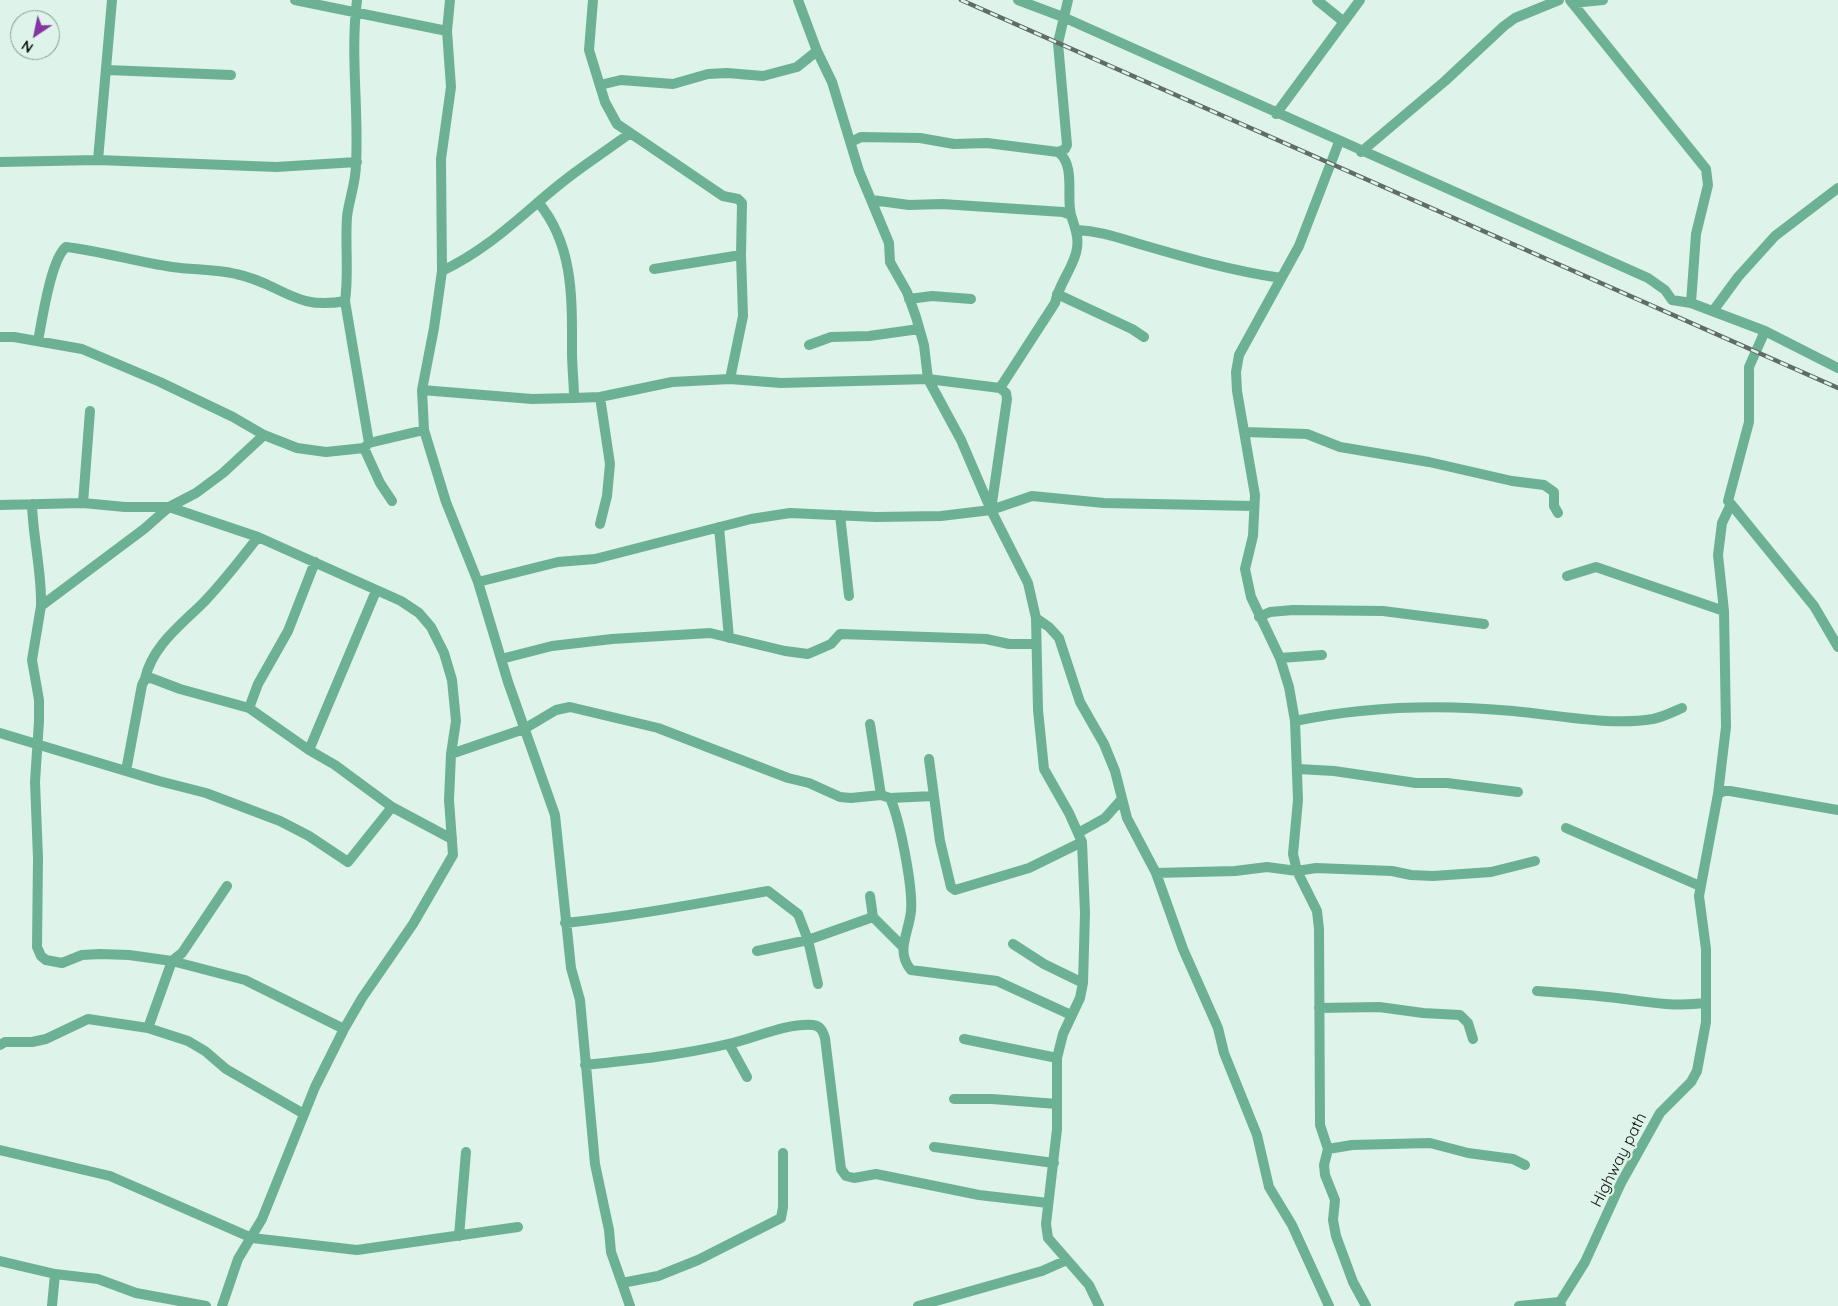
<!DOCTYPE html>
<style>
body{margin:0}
#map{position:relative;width:1838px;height:1306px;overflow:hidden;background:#def3e9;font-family:Quicksand,sans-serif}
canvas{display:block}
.north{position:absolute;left:10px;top:10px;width:50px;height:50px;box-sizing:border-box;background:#def3e9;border:1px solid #8b9b93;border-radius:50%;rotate:214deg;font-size:14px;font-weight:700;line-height:20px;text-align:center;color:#0f1613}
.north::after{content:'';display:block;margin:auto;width:18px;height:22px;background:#8634a3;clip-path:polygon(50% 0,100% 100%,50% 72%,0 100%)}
</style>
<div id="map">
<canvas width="1838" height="1306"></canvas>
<div class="north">N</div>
</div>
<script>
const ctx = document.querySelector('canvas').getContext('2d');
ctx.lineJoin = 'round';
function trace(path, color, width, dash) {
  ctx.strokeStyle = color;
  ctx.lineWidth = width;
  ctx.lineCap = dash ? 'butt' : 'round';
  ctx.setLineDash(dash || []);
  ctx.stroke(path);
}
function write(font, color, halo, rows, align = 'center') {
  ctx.font = font + ' Quicksand,sans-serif';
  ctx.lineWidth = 4.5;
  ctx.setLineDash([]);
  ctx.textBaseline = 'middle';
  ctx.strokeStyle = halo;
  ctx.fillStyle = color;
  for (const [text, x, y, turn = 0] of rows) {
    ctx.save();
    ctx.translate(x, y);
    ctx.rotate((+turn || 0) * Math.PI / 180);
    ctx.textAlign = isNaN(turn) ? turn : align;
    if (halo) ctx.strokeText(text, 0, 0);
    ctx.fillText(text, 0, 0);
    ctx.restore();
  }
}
const street = new Path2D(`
 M295 0 447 31
 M357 0C350 55 359 109 356 164 356 183 349 199 347 217 345 245 349 273 345 301L369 443
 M450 0 447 31 451 87 441 159 442 271 434 328 422 390 424 430 446 502 478 582 508 682 555 815 571 968 580 1000 595 1164 609 1230 611 1252 630 1306
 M593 0 589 50 605 102 617 124 723 196 738 199 742 203 741 255 743 316 730 379
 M798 0 817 51 832 82 859 171 889 243 890 262 907 292 916 317 924 345 928 379 961 440 991 510 1028 583 1036 618 1038 710 1044 769 1069 813 1082 842 1085 913 1083 983 1080 998 1063 1034 1057 1058V1129L1046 1224 1048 1238 1089 1285 1099 1306
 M1018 0 1063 17 1648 278 1665 290 1672 300 1691 303 1765 331 1838 368
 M1317 0 1344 22
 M1570 0 1706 169 1708 185 1696 234 1691 303
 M1572 3 1603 0
 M107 70 231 75
 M600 85 621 80 673 84 708 74 727 73 763 76 797 67 817 51
 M1276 114 1360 0
 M851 142 861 137 920 138 954 144 987 143 1058 152C1076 165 1066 196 1071 215 1075 228 1080 239 1076 253 1071 271 1059 284 1055 303L1000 388
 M1339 142 1299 246 1239 355 1236 372 1237 391 1255 495 1253 536 1245 569 1251 597 1280 658 1289 687 1295 721 1298 800 1293 854 1297 871 1317 911 1319 929 1320 1125 1328 1149 1324 1165 1325 1175 1335 1200 1333 1220 1336 1236 1353 1282 1366 1306
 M1058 152 1065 149 1067 145 1058 43 1068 0
 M1361 152 1445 81 1504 26 1515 18 1559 0
 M98 160 112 0
 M0 162 98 160 276 167 357 162
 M872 200 909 205 942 204 1063 212 1071 215
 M538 202C574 245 572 299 572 352 572 368 574 383 574 398
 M1077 230C1098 231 1116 237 1136 243 1184 257 1232 271 1281 278
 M654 269 741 255
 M442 271C490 248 519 217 560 184 582 166 606 151 629 134
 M1057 294 1132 329 1144 337
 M909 299 932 296 971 299
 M1713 311 1738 277 1775 236 1838 188
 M0 337H14L82 349 160 382 233 417 264 435 297 448 326 452 364 448 369 443 424 430
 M38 341C42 320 51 259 66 247 102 251 136 262 172 267 193 270 215 269 236 274 281 283 294 311 345 301
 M809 345 831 337 869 336 919 329
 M422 390 532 399 574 398 600 397 672 382 730 379 781 383 928 379 1000 388 1006 393 1007 399 991 510
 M600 397 610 464 607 496 600 524
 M1244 432 1307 434 1340 447 1429 462 1512 481 1544 485 1554 492V506L1558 513
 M264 435 223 473 196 493 169 507 144 529 41 606 32 660 39 700V721L35 782 38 858 37 947 41 956 46 960 62 963 82 955 100 954 129 955 172 961 245 980 344 1029
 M364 448 380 483 392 501
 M83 503 90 411
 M32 504C33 539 42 572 41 606
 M1731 504 1814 606 1838 647
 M0 505 83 503 125 507H169L258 537 401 601 419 613 431 627 444 653 452 680 456 721 451 754 449 800 453 855 413 924 362 998 344 1029 315 1087 262 1219 238 1259 222 1306
 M840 515 849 596
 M719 527 729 638
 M1567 576 1596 567 1724 611
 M478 582 558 562 595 559 751 519 790 513 876 517 941 516 991 510 1032 496 1104 503 1254 506
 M1259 617 1270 612 1293 610 1383 611 1484 624
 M1036 618 1049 627 1059 638 1080 702 1104 744 1115 771 1127 818 1156 873 1183 949 1218 1028 1224 1053 1257 1135 1269 1187 1292 1225 1329 1306
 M1280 658 1322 655
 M501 659 552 646 612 639 710 633 785 651 808 654 831 644 840 634 986 639 1009 644H1036
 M145 679C152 646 181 625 204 602 224 581 241 559 258 537
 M249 708 258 684 288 631 315 562
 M1295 721C1367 706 1440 704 1513 711 1557 715 1610 726 1653 719 1663 717 1673 712 1682 708
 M870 724 881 795
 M0 733 159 781 206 793 280 821 309 836 348 862 392 807 452 839
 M309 750 376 591
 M451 754 524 729 556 710 570 707 658 728 788 778 809 783 840 797 851 798 881 795 890 798C900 820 913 887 911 911 909 933 895 951 911 970L997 981 1071 1015
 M929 759 940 841 951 887 955 890 1029 868 1082 842
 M1298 769 1334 771 1416 783H1447L1518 792
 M126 771 142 685 145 679 151 678 180 689 249 708 309 750 335 765 392 807
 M1718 794 1724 791H1730L1838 810
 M890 798 934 796
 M1566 828 1700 886
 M1078 833 1105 818 1121 800
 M1156 873 1235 871 1267 867 1297 871 1316 868 1392 871 1411 875 1433 876 1491 872 1535 861
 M870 896 873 917 903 947
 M565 923C633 916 701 903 768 891L798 914 808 940 757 951
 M1013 944 1044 964 1083 983
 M818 984 808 940 873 917
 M1537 991C1564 993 1591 995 1617 998 1647 1002 1674 1007 1705 1003
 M1319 1008 1379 1007 1423 1013 1460 1015 1468 1023 1473 1039
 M148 1028 172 961 182 953 227 886
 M964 1039 1057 1058
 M729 1044 747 1077
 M0 1045 5 1042H32L46 1039 88 1019 148 1028 188 1041 205 1051 226 1069 304 1114
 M585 1065C634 1060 681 1055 728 1044 756 1038 785 1023 813 1025 821 1026 823 1032 825 1038L841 1169 846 1176 854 1178 876 1174 979 1195 1048 1203
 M954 1099H992L1057 1104
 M934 1147 1054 1163
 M1328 1149 1352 1145 1430 1143 1468 1153 1513 1159 1525 1165
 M0 1150 110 1176 252 1238 357 1250 518 1227
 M459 1236 466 1152
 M0 1261 55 1274 52 1306
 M55 1274 98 1279 136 1293 206 1306
 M622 1283 658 1276 698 1260 781 1218 783 1207V1153
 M918 1306 1042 1271 1067 1260
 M1519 1306 1560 1302
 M1561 1306 1560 1302 1585 1262 1621 1183 1660 1113 1691 1082 1697 1071 1706 1022V949L1699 896 1718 794 1726 727 1724 611 1718 555 1722 523 1731 504 1728 501 1749 422V367L1765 331`);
const rail = new Path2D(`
 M961 0 1838 388`);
const streetNames = [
 ["Highway path",1619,1160,-63]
];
trace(street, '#6db195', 10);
trace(rail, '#606c67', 4.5);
trace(rail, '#def3e9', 2.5, [8]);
write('16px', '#0f1613', '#def3e9', streetNames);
</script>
